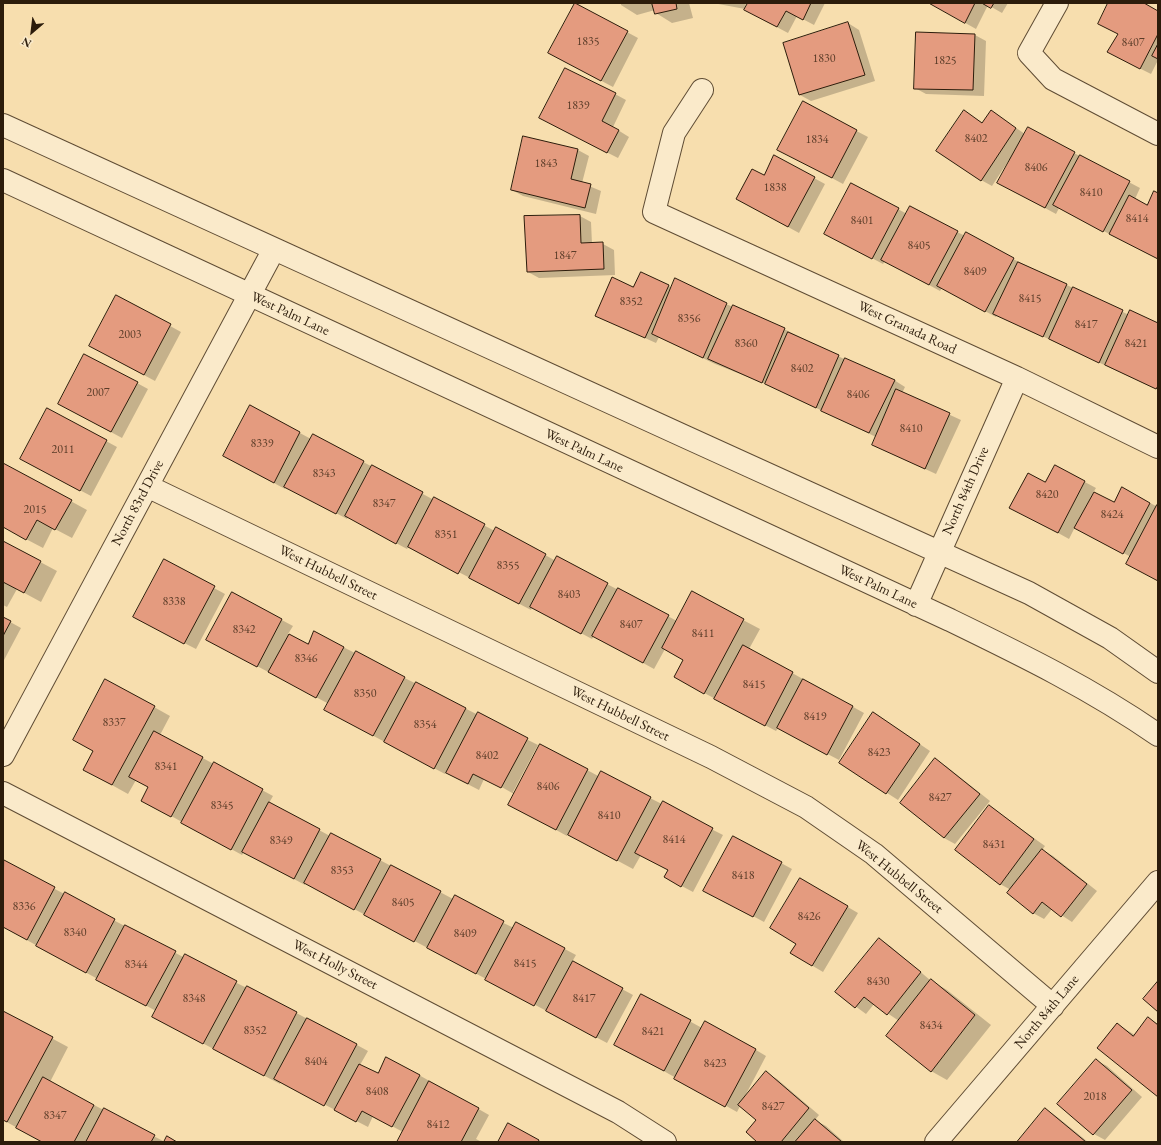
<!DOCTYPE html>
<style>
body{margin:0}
#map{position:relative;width:1161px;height:1145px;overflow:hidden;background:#f7deae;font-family:"EB Garamond",serif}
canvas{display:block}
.frame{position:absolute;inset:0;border:4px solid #2c1c0b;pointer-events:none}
.north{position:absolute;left:12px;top:12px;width:40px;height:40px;-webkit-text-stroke:3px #faeaca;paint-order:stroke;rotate:208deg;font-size:11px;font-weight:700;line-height:16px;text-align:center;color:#2c1c0b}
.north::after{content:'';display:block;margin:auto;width:14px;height:18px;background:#2c1c0b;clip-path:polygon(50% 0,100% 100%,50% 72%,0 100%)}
</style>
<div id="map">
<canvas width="1161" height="1145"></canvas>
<div class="frame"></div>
<div class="north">N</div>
</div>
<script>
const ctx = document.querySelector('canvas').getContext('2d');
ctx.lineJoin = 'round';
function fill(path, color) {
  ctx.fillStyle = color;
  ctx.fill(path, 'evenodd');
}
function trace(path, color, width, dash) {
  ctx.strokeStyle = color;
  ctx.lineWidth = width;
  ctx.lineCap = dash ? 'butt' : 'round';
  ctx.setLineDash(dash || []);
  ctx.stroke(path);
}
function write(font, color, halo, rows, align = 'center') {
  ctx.font = font + ' "EB Garamond",serif';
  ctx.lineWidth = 3;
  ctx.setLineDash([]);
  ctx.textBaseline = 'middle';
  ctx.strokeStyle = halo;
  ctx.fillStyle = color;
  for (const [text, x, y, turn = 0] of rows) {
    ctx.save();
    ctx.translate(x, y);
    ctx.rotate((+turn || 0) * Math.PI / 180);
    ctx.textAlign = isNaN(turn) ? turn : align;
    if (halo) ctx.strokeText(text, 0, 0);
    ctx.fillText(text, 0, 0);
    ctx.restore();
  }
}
const shadow = new Path2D(`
 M621 3H689L693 18 672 23 656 13 655 10 637 15 621 5Z
 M713 3H746L745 9Z
 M749 3H825L814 25 797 16 788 33 756 16Z
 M930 3H1008L1002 13 988 5 976 29Z
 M1109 3H1141L1158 12V60L1151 74 1119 58V34Z
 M575 4 638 38 613 87 560 59Z
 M848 23 859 30 875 81 811 101 800 95 784 43Z
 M975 35 986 41 984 96 926 94 915 88Z
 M615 94 626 100 613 127 629 137 618 158 551 124Z
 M803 103 868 137 843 184 789 155Z
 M991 111 1025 134 1074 153 1140 188 1135 199 1147 206 1158 194V259L1059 208 1056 214 1010 189 1009 160 992 186 981 180 975 118 983 123Z
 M524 137 578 150 589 156 582 183 601 191 596 214 523 196 512 190Z
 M814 178 825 184 799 233 748 205Z
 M852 184 907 214 957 232 1129 315 1158 324V390L997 315 996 317 942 288 940 291 885 261 883 264 836 239Z
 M580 216 591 222 592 244H603L614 250 615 275 539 278 528 272Z
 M668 286 726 304 784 329 846 360 894 380 905 387 902 393 961 420 936 474 884 450 876 437 773 387 715 364 659 337 656 343 596 316 634 289Z
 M116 296 181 332 155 381 101 352Z
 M137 383 148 389 122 438 70 410Z
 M250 406 311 439 313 435 434 500 495 531 496 528 556 561 607 584 677 621 692 593 760 629 749 649 864 713 839 760 778 728 776 731 691 686 684 660 665 649 654 669 594 636 592 639 532 607 531 610 409 546 407 549 348 517 347 519 286 486 285 489 235 462Z
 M106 441 117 447 91 496 32 465Z
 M3 464 87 510 72 538 53 528 43 548 3 527Z
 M1055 466 1096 488 1093 493 1114 504 1122 489 1158 507V580L1131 557 1075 527 1069 539 1022 513 1046 484Z
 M3 542 57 571 41 602 17 589 7 607 3 605Z
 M164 561 225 594 196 649 145 623Z
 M233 594 293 626 288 634 308 645 343 647 538 745 513 792 515 793 541 745 600 777 650 798 723 835 693 892 676 883 672 872 641 855 633 869 568 834 567 836 520 810 514 794 498 785 484 779 479 790 446 773 445 774 336 716 329 704 219 646Z
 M3 618 21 628 3 662Z
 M154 707 170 716 160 735 273 796 269 803 330 836 331 834 453 899 514 928 516 923 576 955 572 962 633 995 607 1043 305 883V885L244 852 242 855 153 806 149 787 136 780 128 794 101 779Z
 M884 720 930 751 898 800 840 763Z
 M935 760 946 766 990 801 955 844 944 838 901 802Z
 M989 806 1045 846 1042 850 1053 856 1097 891 1072 922 1052 909 1044 919 1033 913 1011 890 1000 884Z
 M4 862 185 958 247 988V987L357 1045 368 1051 360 1065 378 1075H419L489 1115 476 1139 482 1142H399L403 1132 373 1116 368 1127 281 1082 280 1084 170 1026 156 1011 3 927Z
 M781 863 792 869 764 922 716 896Z
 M800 879 858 913 823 972 791 953 797 943Z
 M879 939 890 946 930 980 947 990 991 1025 947 1080 931 1071 899 1021 874 1004 866 1014 836 992Z
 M642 995 702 1028 756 1050 766 1056 744 1098 766 1073 777 1079 819 1115 815 1120 826 1126 844 1142H759L757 1120 740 1106 737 1112 626 1050Z
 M3 1012 68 1047 50 1082 165 1142H43L3 1120Z
 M1148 1018 1158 1024V1096L1117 1024 1135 1035Z
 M1096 1060 1107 1066 1142 1097 1105 1140 1094 1134Z
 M1045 1109 1056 1116 1088 1142H1018Z`);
const building = new Path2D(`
 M575 3 628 31 601 81 548 53Z
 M652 3H676L677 9 655 14Z
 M748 3H811L803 20 786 11 777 27 744 10Z
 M929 3H975L965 23Z
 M982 3H994L991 8Z
 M1108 3H1144L1158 11V34L1140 69 1107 52 1118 34 1098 24Z
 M848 22 865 75 799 95 783 43Z
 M916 32 975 34 973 90 914 89Z
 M1158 44V59L1152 56Z
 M565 68 616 93 602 121 619 130 607 153 539 118Z
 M803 101 857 130 832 178 777 150Z
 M964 110 982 123 991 110 1016 128 981 181 936 151Z
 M1028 127 1075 152 1045 208 997 183Z
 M523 136 578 149 571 179 591 184 585 208 511 190Z
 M774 155 815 177 788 227 736 199 752 169 764 175Z
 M1080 155 1130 181 1103 232 1053 205Z
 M851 183 899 208 872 259 824 234Z
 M1154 191 1158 193V259L1109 234 1129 195 1147 205Z
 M910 206 958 231 929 285 881 260Z
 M580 215 581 243 603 242 604 269 527 272 524 216Z
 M966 232 1014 258 985 312 937 286Z
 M1018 262 1067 284 1043 337 993 314Z
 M641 272 669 285 645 338 595 316 612 277 633 287Z
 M675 278 727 303 703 358 652 334Z
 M1073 287 1123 310 1099 363 1049 339Z
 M116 295 171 324 144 375 89 346Z
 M733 305 785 328 762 383 708 359Z
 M1130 310 1158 323V386L1156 389 1105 365Z
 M788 332 839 355 816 408 765 384Z
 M84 354 138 382 111 432 58 404Z
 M845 358 895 380 869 433 821 411Z
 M896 389 950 413 925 469 872 445Z
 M250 405 300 432 274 483 223 456Z
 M47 408 107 440 80 491 20 459Z
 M313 434 364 461 336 514 284 487Z
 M3 463 72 500 55 530 37 520 26 540 3 527Z
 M372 465 423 492 396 544 345 516Z
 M1055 465 1085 481 1058 533 1009 508 1028 473 1045 482Z
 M1122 487 1150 503 1123 554 1074 528 1094 492 1114 502Z
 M434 497 485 524 458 574 408 547Z
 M1157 505 1158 506V581L1126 564Z
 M496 527 546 554 519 604 469 578Z
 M3 541 41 561 24 593 3 582Z
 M557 556 608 583 581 634 530 607Z
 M164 559 215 586 184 644 133 617Z
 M618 588 669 615 643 663 592 636Z
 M692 591 744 619 704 694 674 677 683 660 662 648Z
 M232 592 282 619 257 667 206 640Z
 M3 617 11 621 3 636Z
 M314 631 344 647 316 698 268 672 289 634 308 644Z
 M743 645 793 672 765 726 714 699Z
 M356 651 405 677 373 736 324 710Z
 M105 679 155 706 112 785 83 770 93 751 73 740Z
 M803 679 853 706 827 755 777 728Z
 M416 682 466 708 434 769 384 742Z
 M478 712 528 738 501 788 473 774 468 784 446 773Z
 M873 712 920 744 886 794 839 763Z
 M154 731 203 757 171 817 141 801 148 787 129 777Z
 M540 744 588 769 556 830 508 805Z
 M935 758 980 794 944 838 900 803Z
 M214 762 263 789 231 850 181 823Z
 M601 771 651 797 617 861 568 835Z
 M663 801 713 828 681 887 664 877 668 870 635 853Z
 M269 802 320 829 294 879 242 852Z
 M989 805 1034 839 1000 885 955 850Z
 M331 833 381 859 354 910 304 883Z
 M733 836 782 862 753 917 703 891Z
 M1042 849 1087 884 1061 917 1042 902 1033 914 1007 893Z
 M4 860 55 887 27 940 3 927Z
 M391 865 441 891 414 942 364 915Z
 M800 878 848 906 812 966 790 953 796 944 770 928Z
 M65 892 115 919 86 973 36 946Z
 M455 895 504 921 476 974 427 948Z
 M516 922 565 948 534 1006 485 980Z
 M125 925 176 951 146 1006 96 980Z
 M879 938 921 972 887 1015 864 997 855 1008 835 992Z
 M185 954 237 981 203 1044 152 1017Z
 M573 961 623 988 596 1038 546 1011Z
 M931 979 975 1015 931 1072 886 1036Z
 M1158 981V1012L1143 999Z
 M247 986 297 1012 264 1076 213 1049Z
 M641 994 691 1020 664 1071 614 1045Z
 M3 1011 53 1037 7 1122 3 1120Z
 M1148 1017 1158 1025V1097L1097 1048 1117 1023 1133 1036Z
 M307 1018 357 1044 324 1106 274 1079Z
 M705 1021 756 1049 725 1107 674 1079Z
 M386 1057 420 1075 392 1127 362 1111 356 1122 334 1110 359 1064 378 1073Z
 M1096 1059 1132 1090 1093 1135 1057 1104Z
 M766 1071 809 1108 781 1142H757L746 1132 756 1120 738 1105Z
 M43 1077 94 1105 74 1142H42L16 1128Z
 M429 1081 479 1108 461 1142H397Z
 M104 1108 155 1135 151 1142H86Z
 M1045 1108 1086 1142H1017Z
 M815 1119 842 1142H795Z
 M508 1123 539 1140 538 1142H498Z
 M167 1136 177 1142H164Z`);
const minor = new Path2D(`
 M1057 3 1029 53 1053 79 1158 134
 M702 90 674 133 654 212 1017 378 1158 447
 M3 125C344 283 687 437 1029 593L1110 638 1158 672
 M3 180 950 620C1022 655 1092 689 1158 735
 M147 486 711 757 806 807 874 854 1053 1006
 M916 605 1017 378
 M3 755 273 251
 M3 793 618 1112 665 1142
 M936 1142 1158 882`);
const numberNames = [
 ["1835",588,42],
 ["8407",1133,43],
 ["1830",824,59],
 ["1825",945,61],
 ["1839",578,106],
 ["8402",976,139],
 ["1834",817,140],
 ["1843",546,164],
 ["8406",1036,168],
 ["1838",775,188],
 ["8410",1091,193],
 ["8414",1137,219],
 ["8401",862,221],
 ["8405",919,246],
 ["1847",565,256],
 ["8409",975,272],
 ["8415",1030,299],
 ["8352",631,302],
 ["8356",689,319],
 ["8417",1086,325],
 ["2003",130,335],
 ["8360",746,344],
 ["8421",1136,344],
 ["8402",802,369],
 ["2007",98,393],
 ["8406",858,395],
 ["8410",911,429],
 ["8339",262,444],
 ["2011",63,450],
 ["8343",324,474],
 ["8420",1047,495],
 ["8347",384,504],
 ["2015",35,510],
 ["8424",1112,515],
 ["8351",446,535],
 ["8355",508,566],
 ["8403",569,595],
 ["8338",174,602],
 ["8407",631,625],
 ["8342",244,630],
 ["8411",703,634],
 ["8346",306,659],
 ["8415",754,685],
 ["8350",365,694],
 ["8419",815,717],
 ["8337",114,723],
 ["8354",425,725],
 ["8423",879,753],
 ["8402",487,756],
 ["8341",166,767],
 ["8406",548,787],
 ["8427",940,798],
 ["8345",222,806],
 ["8410",609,816],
 ["8414",674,840],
 ["8349",281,841],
 ["8431",994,845],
 ["8353",342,871],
 ["8418",743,876],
 ["8405",403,903],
 ["8336",24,907],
 ["8426",809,917],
 ["8340",75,933],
 ["8409",465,934],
 ["8415",525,964],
 ["8344",136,965],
 ["8430",878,982],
 ["8348",194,999],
 ["8417",584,999],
 ["8434",931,1026],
 ["8352",255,1031],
 ["8421",653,1032],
 ["8404",316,1062],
 ["8423",715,1064],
 ["8408",377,1092],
 ["2018",1095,1097],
 ["8427",773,1107],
 ["8347",55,1116],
 ["8412",438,1125]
];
const streetNames = [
 ["West Palm Lane",290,314,25],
 ["West Granada Road",907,328,25],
 ["West Palm Lane",584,451,25],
 ["North 84th Drive",966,491,-66],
 ["North 83rd Drive",138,503,-62],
 ["West Hubbell Street",328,573,26],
 ["West Palm Lane",878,587,25],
 ["West Hubbell Street",620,714,26],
 ["West Hubbell Street",899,877,39],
 ["West Holly Street",335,965,27],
 ["North 84th Lane",1047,1012,-50]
];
fill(shadow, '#0003');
fill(building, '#e49b7f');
trace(building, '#2c1c0b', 1);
trace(minor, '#5f4c34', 24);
trace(minor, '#faeaca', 22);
write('12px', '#5a3c28', null, numberNames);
write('14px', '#2c1c0b', '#faeaca', streetNames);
</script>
